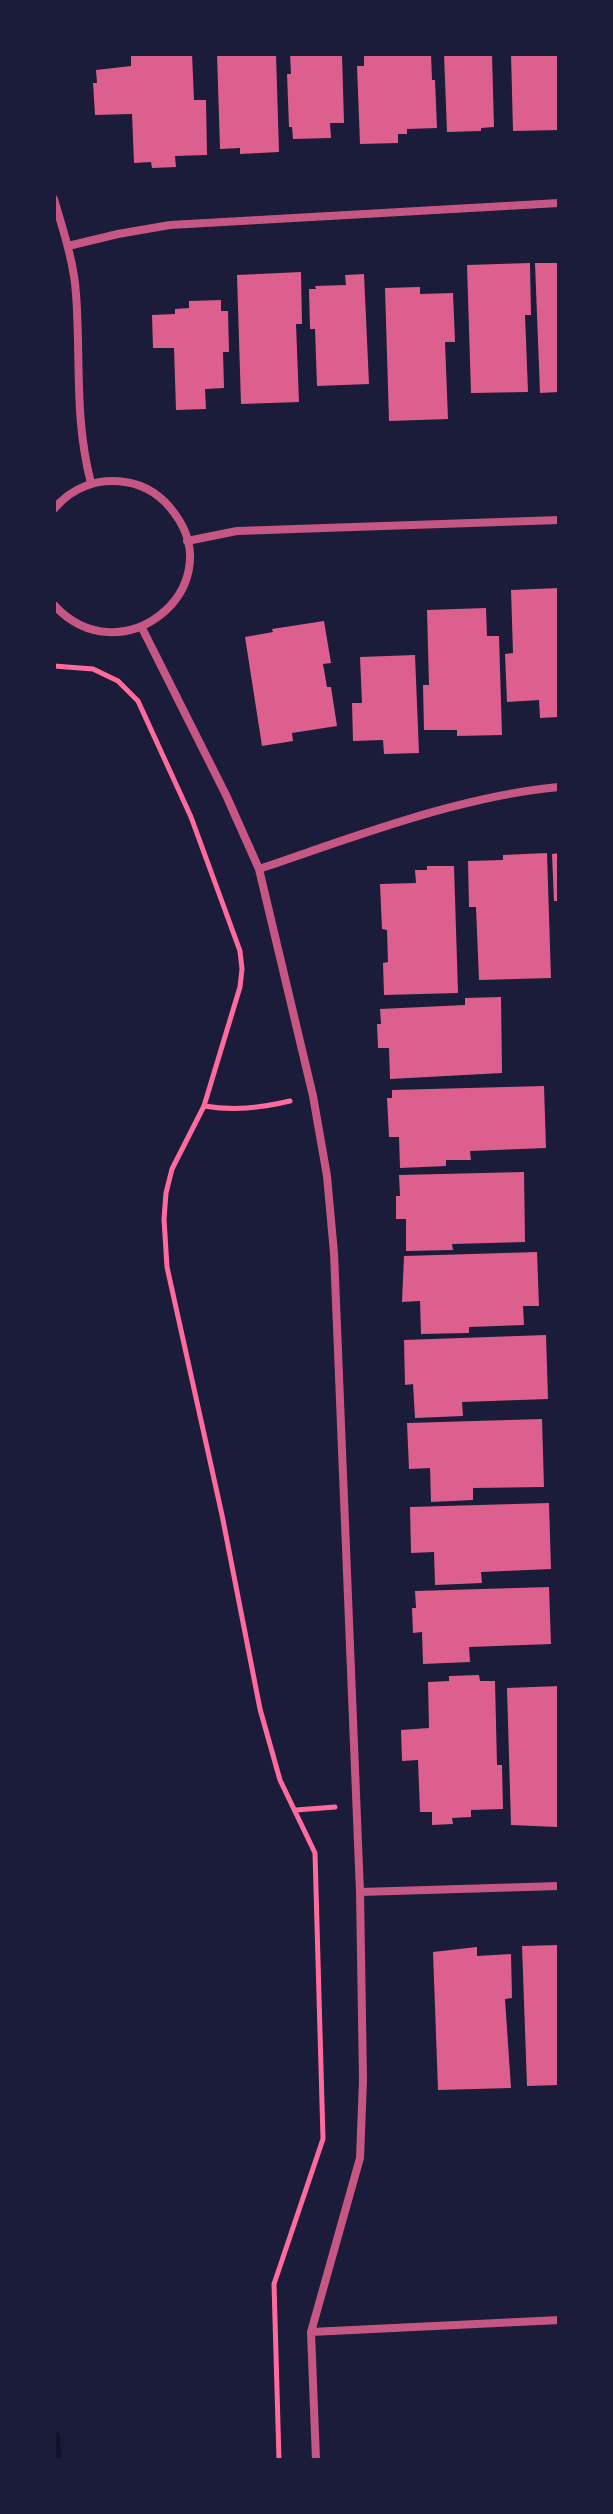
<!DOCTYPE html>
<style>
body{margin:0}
#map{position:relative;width:613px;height:2514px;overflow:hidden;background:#1b1b3a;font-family:"Fira Sans Condensed",sans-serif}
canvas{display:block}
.frame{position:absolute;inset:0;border:56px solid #1b1b3a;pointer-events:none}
</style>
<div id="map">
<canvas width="613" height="2514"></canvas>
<div class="frame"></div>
</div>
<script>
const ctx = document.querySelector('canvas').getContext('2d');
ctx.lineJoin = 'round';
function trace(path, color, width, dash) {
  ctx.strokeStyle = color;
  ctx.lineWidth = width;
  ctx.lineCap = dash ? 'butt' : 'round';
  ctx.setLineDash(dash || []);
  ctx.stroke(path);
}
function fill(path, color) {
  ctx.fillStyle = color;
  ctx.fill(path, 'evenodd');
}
const stream = new Path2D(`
 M54 2437 56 2460`);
const building = new Path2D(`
 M192 54 194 100H206L207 155 175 156 176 167 152 168 151 162 134 163 132 114 95 115 93 83H97L96 70 131 66V55Z
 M217 54H276L279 152 240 154V148L220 149Z
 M290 54H342L344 123H330L331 138 293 139 292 127H289L287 74H291Z
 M364 54H431L432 80H435L437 128 407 129V134H398V143L360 144 357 66H364Z
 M444 54H492L494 127 481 128V131L447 132Z
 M511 54H559V130L513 131Z
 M530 263 531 315H525L528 392 471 393 467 265Z
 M535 263H559V392L540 393Z
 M301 272 302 324H296L299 402 241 404 237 275Z
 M364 274 369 384 317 386 315 329H310L309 289H316L315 286 346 285 345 275Z
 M420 287V294L453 293 455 342H445L448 419 389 421 385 288Z
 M221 300V311H228L229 352H223L224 388 205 389 206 409 176 410 174 348H153L152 315 175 314V309L189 308V301Z
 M559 588V717L540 718 539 700 507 702 505 654 513 653 511 590Z
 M486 608 487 636H499L502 735 457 736V730H424L423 685H429L427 610Z
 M324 621 331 663 323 664 327 687H331L337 726 292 733 293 741 262 746 245 637 273 632 272 629Z
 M415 655 419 753 384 754 383 740 353 741 352 703H362L360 657Z
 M547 853 551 978 479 980 476 907H469L468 861 503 860V855Z
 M559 853V901H554L552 854Z
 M427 866H454L458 993 384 995 383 963 388 962 387 930 382 929 380 884 416 883 415 870H427Z
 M501 997 502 1073 390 1079 389 1048H378L377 1024H381L380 1009 465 1005V998Z
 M544 1086 546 1148 470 1151 471 1160H446V1166L400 1168 399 1137H389L387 1098H392V1090Z
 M524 1172 525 1242 452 1244 453 1250 406 1251V1219H396V1196H400L399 1175Z
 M537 1252 539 1306H523L524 1325 469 1327V1333L421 1334 420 1301 402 1302 404 1256Z
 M546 1335 548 1399 462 1402 463 1416 415 1418 413 1384 405 1385 404 1340Z
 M542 1419 544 1487 473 1488V1500L431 1502 430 1468 409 1469 407 1423Z
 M549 1503 551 1569 481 1572 482 1583 435 1585 434 1552 411 1553 410 1507Z
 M549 1587 551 1644 469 1647 470 1662 423 1664 422 1632 413 1633 412 1608H416L415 1591Z
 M479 1675 480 1681H495L497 1765H502L503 1809 471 1810V1817L452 1818 453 1824 432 1825V1812H420L418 1760 402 1761 401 1730 429 1728 428 1682 449 1681V1676Z
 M559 1686 557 1827 511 1825 507 1688Z
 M559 1945V2085L527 2086 522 1946Z
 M477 1947V1956L511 1954 512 1998 505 1999 511 2088 438 2090 433 1952Z`);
const path = new Path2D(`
 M54 666 93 669 118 681 138 701 191 817 240 951 242 969 240 987 204 1106 172 1169 166 1193 164 1219 167 1267 222 1515 260 1709 280 1780 315 1853 323 2139 274 2284 279 2460
 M204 1106C234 1111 260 1108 290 1101
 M296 1810 335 1807`);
const minor = new Path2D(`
 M54 199C63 230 74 262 76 294 81 360 74 418 91 483
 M68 246 118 234 170 225 559 203
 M54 509C72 487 98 478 125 482 146 485 163 497 175 514 230 589 121 678 54 605
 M187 541 237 531 559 520
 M142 628 226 795 259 869 313 1096 327 1176 334 1253 360 1892 363 2080 360 2158 311 2332 316 2460
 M259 869C354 837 460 796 559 787
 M360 1892 559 1886
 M311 2332 559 2320`);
trace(stream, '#12122b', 12);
fill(building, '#dd5f8e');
trace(path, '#ff6b9d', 5);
trace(minor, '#c65784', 8);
</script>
